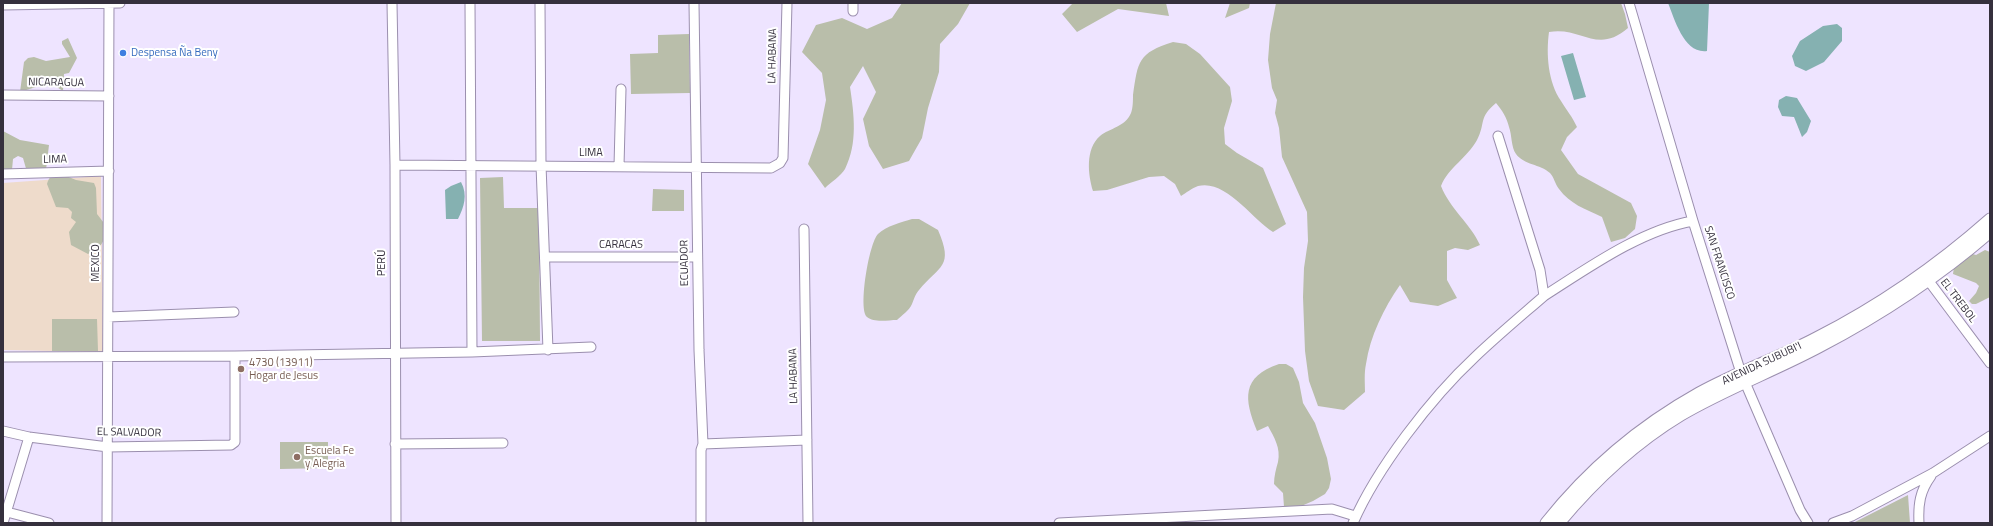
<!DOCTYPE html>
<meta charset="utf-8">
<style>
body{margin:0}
#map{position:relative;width:1993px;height:526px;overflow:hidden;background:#eee4ff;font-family:"Titillium Web",sans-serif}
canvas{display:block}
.frame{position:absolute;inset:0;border:4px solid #35303d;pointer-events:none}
</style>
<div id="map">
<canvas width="1993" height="526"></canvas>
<div class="frame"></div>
</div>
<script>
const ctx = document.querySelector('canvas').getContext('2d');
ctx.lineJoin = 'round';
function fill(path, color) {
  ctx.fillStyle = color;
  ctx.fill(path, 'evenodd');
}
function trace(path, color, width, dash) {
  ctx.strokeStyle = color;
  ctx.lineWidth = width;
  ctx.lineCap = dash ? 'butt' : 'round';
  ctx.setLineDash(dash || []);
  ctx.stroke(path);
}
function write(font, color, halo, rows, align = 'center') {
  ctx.font = font + ' "Titillium Web",sans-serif';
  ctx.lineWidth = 4;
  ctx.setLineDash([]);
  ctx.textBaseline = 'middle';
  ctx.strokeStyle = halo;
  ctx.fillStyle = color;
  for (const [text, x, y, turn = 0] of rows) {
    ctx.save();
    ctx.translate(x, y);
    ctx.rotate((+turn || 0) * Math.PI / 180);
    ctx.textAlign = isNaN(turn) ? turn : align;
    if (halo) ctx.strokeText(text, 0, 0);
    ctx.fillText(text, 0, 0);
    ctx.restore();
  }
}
const industrial = new Path2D(`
 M101 176 103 352 3 350V183Z`);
const green = new Path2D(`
 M902 3H970L958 24 940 44 939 72 928 108 922 138 909 161 883 169 869 146 863 119 876 92 863 66 850 87C854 114 858 143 845 169 841 176 831 182 825 188L808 164 820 130 826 100 822 73 802 52 816 25 842 18 867 29 892 18Z
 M1073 3H1166L1169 16 1118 9 1077 32 1062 14Z
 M1230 3H1250L1249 8 1225 18Z
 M1276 3H1621L1625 14 1628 28C1597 55 1581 26 1549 32 1546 54 1548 82 1561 101 1567 111 1572 116 1577 127L1567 137 1561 150 1578 174 1631 203 1637 216 1635 229 1625 238 1611 242 1602 217C1585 209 1570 204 1559 189 1555 184 1554 177 1550 173 1540 164 1524 165 1516 154 1511 147 1512 135 1509 127 1507 118 1502 110 1496 103 1478 118 1486 123 1477 140 1468 157 1448 168 1441 186 1450 209 1470 223 1480 245L1468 250 1455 248 1447 251V280L1457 298 1438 306 1410 302 1400 285C1384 308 1370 336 1366 364 1364 373 1365 383 1365 392L1344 410 1318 406 1309 381 1305 351 1303 297 1304 268 1308 241 1307 212 1282 157 1279 128 1275 113 1277 100 1272 88 1268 60 1270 34Z
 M689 34 690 93 631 94 630 54 658 53V35Z
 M68 38 77 58 69 73 64 74 63 91 41 77 36 87 20 92 24 62 28 58 34 57 46 61 70 57 62 44V41Z
 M1173 42 1186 44 1200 54 1230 87 1232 101 1224 128 1225 144 1237 153 1263 168 1286 224 1273 232C1252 219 1226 179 1198 186 1192 188 1186 193 1181 196L1175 184 1164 176 1149 177 1107 190 1093 191C1088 175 1085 149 1100 136 1110 128 1125 127 1131 113 1133 108 1133 100 1133 95 1138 61 1138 53 1173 42Z
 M3 131 20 140 49 145 46 170 27 172 23 158 18 156 13 159 12 170 3 176Z
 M59 173 76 180 94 183 96 188 97 214 107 227C105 242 101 248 88 254L71 245 69 232 76 222 71 218 72 212 68 208 56 207 47 184C49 177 52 174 59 173Z
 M503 177 504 208H539L540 341H482L480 178Z
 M653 189 684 190V211H652Z
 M912 219H919L938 230C954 267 940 265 919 290 915 295 914 299 912 304 909 311 902 315 897 320 888 320 874 323 867 317 858 309 869 243 878 234 886 226 902 222 912 219Z
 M1985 250 1990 252V297L1976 304H1972L1969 301 1976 293 1979 286 1976 283 1953 274 1954 267 1969 253 1976 255Z
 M52 319H97L98 351H52Z
 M1279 364H1286L1293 368 1299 382 1303 403 1315 423 1327 458 1331 479 1329 488 1325 494 1313 501 1299 507H1284L1283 493 1274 484C1274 476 1276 469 1278 462 1281 448 1274 437 1268 426L1257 431C1244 399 1241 377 1279 364Z
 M280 442H328V468L280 469Z
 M1908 495 1910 523H1853Z`);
const water = new Path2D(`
 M1668 3H1709L1707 51C1684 54 1675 20 1668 3Z
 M1837 24 1842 28V41L1824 62 1806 71 1795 66 1792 56 1800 41 1823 26Z
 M1573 53 1586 97 1574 100 1561 56Z
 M1786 96 1797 98 1811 121 1807 132 1802 137 1794 117 1782 116 1778 107 1779 100Z
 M461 182C468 195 464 207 458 219H446L445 190 451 186Z`);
const minor = new Path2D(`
 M392 3 395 165 396 523
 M470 3 472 352
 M540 3 541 165 548 350
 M694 3 699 350 703 444 701 450V523
 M853 3V11
 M1629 3 1693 221 1741 373 1800 510 1808 523
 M3 5 120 3
 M3 95 109 96
 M395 165 771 168 780 163 783 158 787 3
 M619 166 621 89
 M3 174 109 171
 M804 229 808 523
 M545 257H697
 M1925 276 1990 363
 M1544 296C1588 268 1641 230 1693 221
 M108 317 234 312
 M3 357 235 356 472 352 591 347
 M3 431 29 437 108 447 231 445 235 442V356
 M395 444 503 443
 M703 444 807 440
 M7 512 49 523
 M3 523 29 437
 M107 523 109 3
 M1059 523 1332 509 1355 516
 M1353 523C1377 468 1431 398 1475 357 1497 336 1521 316 1544 296L1540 270 1498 136
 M1833 523 1852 516 1933 473 1990 436
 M1919 523C1918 504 1920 491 1931 476`);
const tertiary = new Path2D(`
 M1546 523C1588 470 1640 426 1699 393 1737 372 1778 358 1816 338 1879 306 1938 265 1990 219
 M1559 523C1594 481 1633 444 1681 415 1725 389 1774 371 1819 347 1880 315 1938 277 1990 232`);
const markers = [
 [123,53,4,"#3f7fe0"],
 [241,369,4,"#8d6e63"],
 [297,457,4,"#8d6e63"]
];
const shopNames = [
 ["Despensa Ña Beny",131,53]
];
const streetNames = [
 ["LA HABANA",773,56,-89],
 ["NICARAGUA",56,83,1],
 ["LIMA",591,153],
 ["LIMA",55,160,-1],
 ["CARACAS",621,245],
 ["MEXICO",96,263,-90],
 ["PERÚ",382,263,-90],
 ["ECUADOR",685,263,-91],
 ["SAN FRANCISCO",1719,263,72],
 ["EL TREBOL",1958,301,53],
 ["AVENIDA SUBUBI'I",1762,364,-25],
 ["LA HABANA",794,376,-91],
 ["EL SALVADOR",129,433,1]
];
const educationNames = [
 ["4730 (13911)",249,363],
 ["Hogar de Jesus",249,376],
 ["Escuela Fe",305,451],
 ["y Alegria",305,464]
];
fill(industrial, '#eedbcb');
fill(green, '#b9beaa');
fill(water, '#85b1b1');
trace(minor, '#9b8fae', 11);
trace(tertiary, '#9b8fae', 13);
trace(minor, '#fff', 9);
trace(tertiary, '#fff', 11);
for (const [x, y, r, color] of markers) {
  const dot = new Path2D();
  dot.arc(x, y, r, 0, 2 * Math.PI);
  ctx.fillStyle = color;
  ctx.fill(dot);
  trace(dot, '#fff', 1.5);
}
write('11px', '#366cbe', '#fff', shopNames, 'left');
write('11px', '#35303d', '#fff', streetNames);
write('11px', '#785e54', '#fff', educationNames, 'left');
</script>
